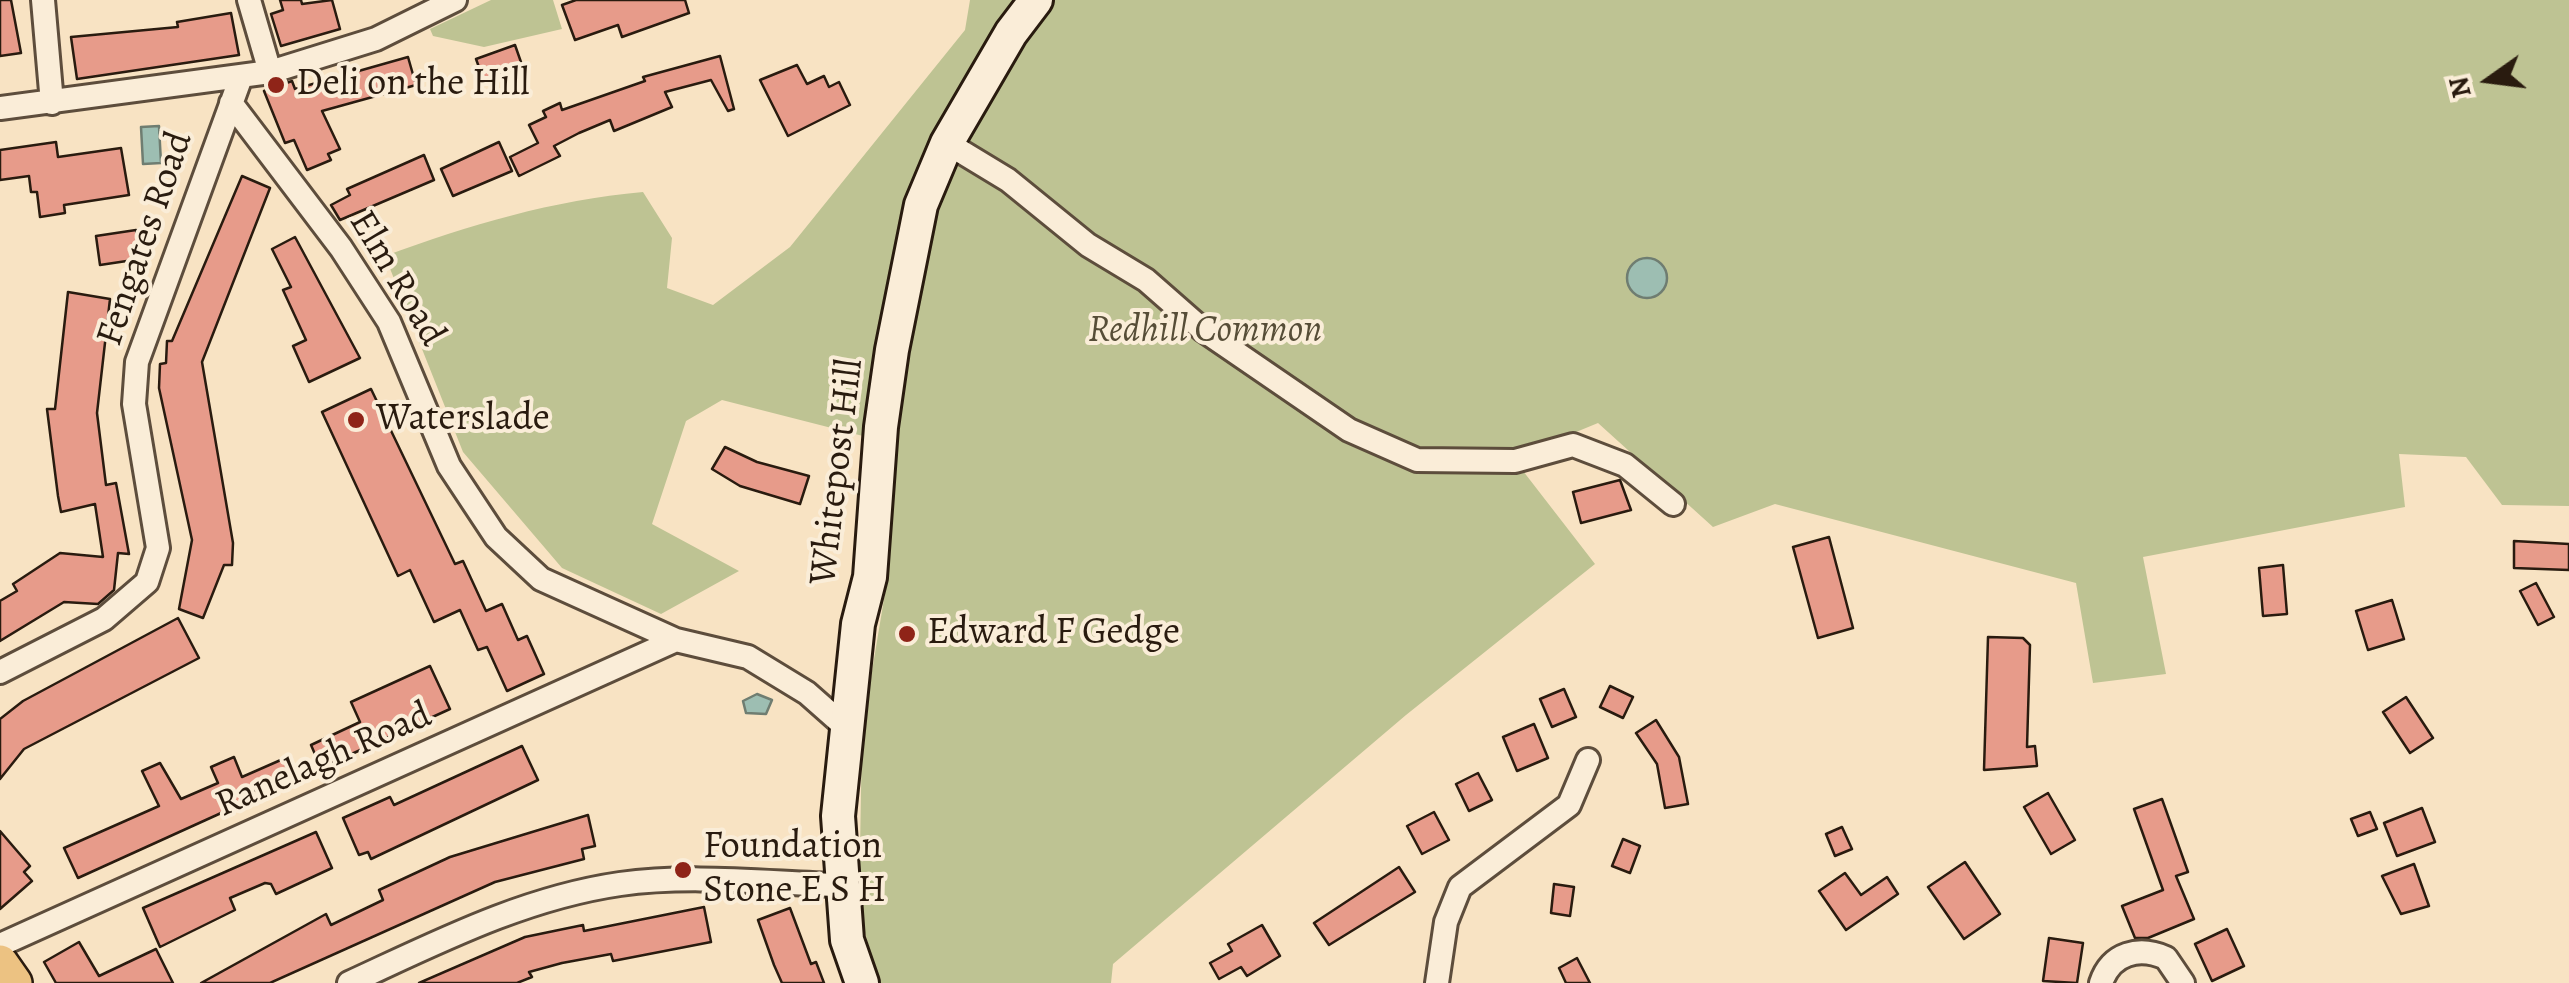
<!DOCTYPE html>
<style>
body{margin:0}
#map{position:relative;width:2569px;height:983px;overflow:hidden;background:#f8e3c3;font-family:Alegreya,serif}
canvas{display:block}
.north{position:absolute;left:2439px;top:30px;width:100px;height:100px;-webkit-text-stroke:8px #faedd8;paint-order:stroke;rotate:256deg;font-size:28px;font-weight:700;line-height:40px;text-align:center;color:#291b0f}
.north::after{content:'';display:block;margin:auto;width:35px;height:45px;background:#291b0f;clip-path:polygon(50% 0,100% 100%,50% 72%,0 100%)}
</style>
<div id="map">
<canvas width="2569" height="983"></canvas>
<div class="north">N</div>
</div>
<script>
const ctx = document.querySelector('canvas').getContext('2d');
ctx.lineJoin = 'round';
function fill(path, color) {
  ctx.fillStyle = color;
  ctx.fill(path, 'evenodd');
}
function trace(path, color, width, dash) {
  ctx.strokeStyle = color;
  ctx.lineWidth = width;
  ctx.lineCap = dash ? 'butt' : 'round';
  ctx.setLineDash(dash || []);
  ctx.stroke(path);
}
function write(font, color, halo, rows, align = 'center') {
  ctx.font = font + ' Alegreya,serif';
  ctx.lineWidth = 8;
  ctx.setLineDash([]);
  ctx.textBaseline = 'middle';
  ctx.strokeStyle = halo;
  ctx.fillStyle = color;
  for (const [text, x, y, turn = 0] of rows) {
    ctx.save();
    ctx.translate(x, y);
    ctx.rotate((+turn || 0) * Math.PI / 180);
    ctx.textAlign = isNaN(turn) ? turn : align;
    if (halo) ctx.strokeText(text, 0, 0);
    ctx.fillText(text, 0, 0);
    ctx.restore();
  }
}
const green = new Path2D(`
 M491 0H553L562 29 484 47 433 36 430 29Z
 M970 0H2569V506L2502 505 2466 457 2399 454 2405 507 2143 557 2166 674 2093 683 2076 583 1775 504 1713 527 1598 423 1513 458 1595 564 1406 715 1113 964 1111 983H879L859 911 862 731 887 581 896 454 863 436 722 400 686 421 652 524 739 571 661 614 562 568 463 452 385 256C469 225 553 200 643 192L672 238 667 288 713 305 790 247 965 30Z`);
const water = new Path2D(`
 M159 126 161 163 143 164 141 127Z
 M1627 278a20 20 0 1 1 40 0a20 20 0 1 1-40 0Z
 M757 694 772 700 766 714 746 713 743 701Z`);
const building = new Path2D(`
 M0 0H11L21 53 0 56Z
 M280 0H301L302 4 332 0 340 29 281 46 271 14 283 10Z
 M576 0H685L689 13 622 37 618 25 575 40 562 5Z
 M231 13 239 55 77 79 71 37 178 27 177 22Z
 M515 45 522 65 484 81 476 59Z
 M720 56 734 109 728 111 711 80 665 92 672 107 614 131 610 120 579 133 554 146 560 156 519 176 510 157 538 143 529 125 546 117 543 111 560 103 562 110 645 81 643 77Z
 M408 57 416 85 322 111 340 149 328 154 331 160 307 170 294 140 285 143 264 91 292 81 295 89Z
 M797 65 807 84 824 76 829 87 839 82 850 105 788 136 760 80Z
 M56 142 58 157 121 148 129 195 64 205 65 213 40 217 37 192H31L29 176 0 180V150Z
 M499 142 512 171 453 196 441 169Z
 M424 155 434 180 340 220 331 205 350 195 347 189Z
 M242 176 270 188 202 362 233 543 232 565H224L203 618 179 609 192 540 159 388 160 364 166 363 167 341H172Z
 M136 230 140 259 100 265 96 236Z
 M295 237 360 358 309 382 293 346 306 340 283 290 291 287 272 249Z
 M68 292 110 299 97 413 106 485 116 483 129 554 118 553 114 590 98 604 64 602 0 641V601L17 591 13 584 60 553 103 557 95 504 61 512 58 496 47 409H55Z
 M371 389 455 564 463 561 486 611 502 604 518 640 527 636 544 674 507 691 487 647 478 650 460 610 434 622 410 570 398 576 322 412Z
 M725 447 757 462 809 476 800 504 740 486 712 469Z
 M1620 480 1631 510 1581 523 1573 492Z
 M1829 537 1853 628 1818 638 1793 547Z
 M2514 541 2569 544V570L2514 568Z
 M2283 565 2287 614 2263 616 2259 568Z
 M2536 583 2554 617 2538 625 2520 591Z
 M2392 600 2404 639 2368 650 2356 611Z
 M178 618 199 658 24 749 0 779V719L23 701Z
 M1988 637 2023 638 2030 645 2027 747 2035 746 2037 766 1984 770Z
 M430 666 450 709 321 768 311 745 360 722 351 702Z
 M1610 686 1633 697 1623 718 1600 707Z
 M1564 689 1576 717 1552 727 1540 699Z
 M2406 697 2433 738 2410 753 2383 712Z
 M1656 720 1679 757 1688 804 1665 808 1657 764 1636 733Z
 M1534 724 1548 758 1517 771 1503 737Z
 M522 746 538 780 371 859 368 852 359 855 343 818 390 797 394 805Z
 M234 757 242 777 283 759 290 775 250 793 252 799 78 878 64 848 159 806 142 771 160 763 181 799 218 783 211 767Z
 M1478 773 1492 800 1469 811 1456 784Z
 M2048 793 2075 840 2051 854 2024 807Z
 M2162 799 2188 872 2176 876 2194 919 2148 938H2135L2122 906 2163 890 2134 809Z
 M2422 808 2435 842 2397 856 2384 823Z
 M1434 812 1449 840 1422 854 1407 826Z
 M2370 812 2377 829 2358 836 2351 819Z
 M588 815 595 846 582 849 584 859 495 882 270 983H201L326 914 331 925 383 900 379 890 450 857Z
 M1842 827 1852 849 1835 856 1826 834Z
 M0 831 30 866 24 872 32 881 0 909Z
 M316 832 332 868 276 894 271 884 265 883 230 898 235 910 160 947 143 908Z
 M1623 839 1640 846 1630 873 1612 866Z
 M1965 862 2000 914 1964 939 1928 887Z
 M2414 864 2429 906 2401 914 2382 876Z
 M1399 867 1415 892 1329 945 1314 923Z
 M1845 873 1861 895 1887 877 1898 894 1846 930 1819 891Z
 M1554 884 1574 887 1570 916 1551 913Z
 M704 907 711 942 613 961 611 954 562 963 529 972 532 977 517 983H419L525 937 583 925 584 931Z
 M790 908 811 964 816 962 824 983H782L774 965 758 920Z
 M1262 925 1280 956 1247 976 1241 967 1219 979 1210 963 1232 951 1228 944Z
 M2227 929 2244 966 2212 981 2195 944Z
 M2049 938 2083 943 2077 983 2043 981Z
 M79 942 99 976 156 949 173 983H56L44 962Z
 M1577 958 1590 983H1566L1559 968Z`);
const street = new Path2D(`
 M43 0 52 103
 M249 0 270 72
 M231 103 341 248 389 322 449 466 496 537 541 579 676 640 748 657 807 693 850 731
 M0 108 270 72 376 39 455 0
 M947 143 1008 180 1088 245 1146 280 1203 330 1349 430 1417 460 1515 461 1573 445 1625 465 1673 504
 M0 672 104 619 147 582 158 548 134 404 137 362 241 77
 M0 945 676 640
 M349 983C436 943 523 898 620 884 691 874 768 883 840 885
 M1437 983 1446 922 1460 887 1569 805 1588 760
 M2101 983C2111 953 2139 946 2166 958L2183 983`);
const secondary = new Path2D(`
 M862 983 847 940 838 816 858 624 870 577 881 427 892 350 921 205 947 143 1011 33 1036 0`);
const primary = new Path2D(`
 M0 963 14 983`);
const markers = [
 [276,85,10,"#8f2418"],
 [356,420,10,"#8f2418"],
 [907,634,10,"#8f2418"],
 [683,870,10,"#8f2418"]
];
const poiNames = [
 ["Deli on the Hill",296,85],
 ["Waterslade",376,420],
 ["Edward F Gedge",927,634],
 ["Foundation",703,848],
 ["Stone E S H",703,892]
];
const streetNames = [
 ["Fengates Road",146,239,-71],
 ["Elm Road",396,279,59],
 ["Whitepost Hill",838,472,-83],
 ["Ranelagh Road",324,761,-24]
];
const parkNames = [
 ["Redhill Common",1205,332]
];
fill(green, '#bec393');
fill(water, '#9dbeb2');
trace(water, '#6f7d71', 2.5);
fill(building, '#e79b8a');
trace(building, '#291b0f', 2.5);
trace(street, '#5d4d3c', 28);
trace(secondary, '#291b0f', 38);
trace(primary, '#291b0f', 40);
trace(street, '#faedd8', 22);
trace(secondary, '#faedd8', 32);
trace(primary, '#ecc282', 35);
for (const [x, y, r, color] of markers) {
  const dot = new Path2D();
  dot.arc(x, y, r, 0, 2 * Math.PI);
  ctx.fillStyle = color;
  ctx.fill(dot);
  trace(dot, '#faedd8', 4);
}
write('38px', '#291b0f', '#faedd8', poiNames, 'left');
write('38px', '#291b0f', '#faedd8', streetNames);
write('italic 38px', '#564d37', '#faedd8', parkNames);
</script>
